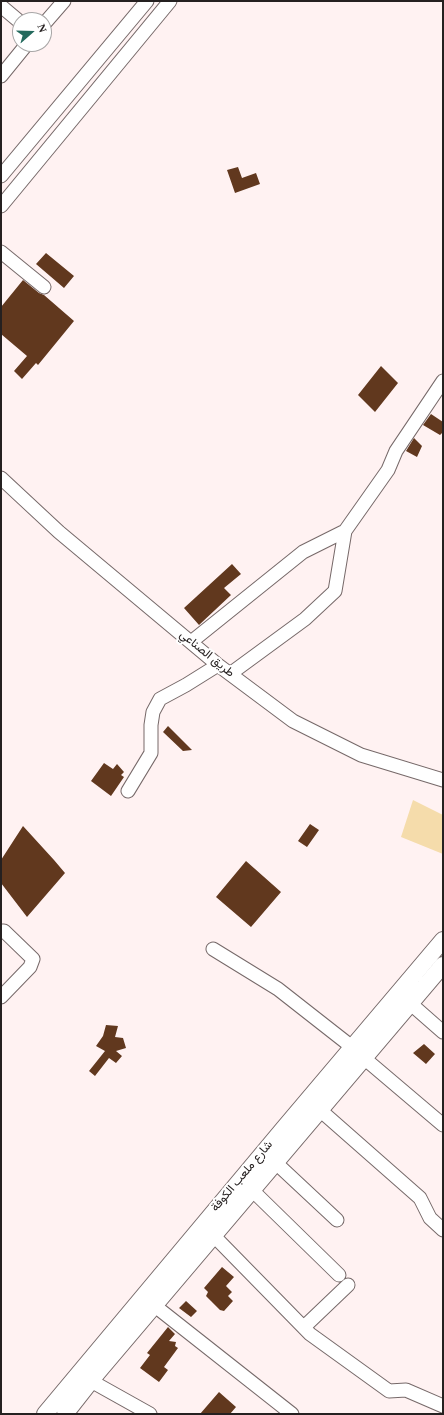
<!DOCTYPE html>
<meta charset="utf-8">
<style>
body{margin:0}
#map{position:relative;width:444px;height:1415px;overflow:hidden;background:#fff2f2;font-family:Georgia,serif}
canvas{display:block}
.frame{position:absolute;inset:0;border:2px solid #252020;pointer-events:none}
.north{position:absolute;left:12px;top:12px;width:40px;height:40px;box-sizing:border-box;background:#fff;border:1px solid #a8a6a6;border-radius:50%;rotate:70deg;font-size:11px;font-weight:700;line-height:16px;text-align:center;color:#252020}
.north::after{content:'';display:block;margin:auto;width:14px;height:18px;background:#246a5d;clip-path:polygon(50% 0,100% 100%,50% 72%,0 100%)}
</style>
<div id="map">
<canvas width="444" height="1415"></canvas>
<div class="frame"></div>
<div class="north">N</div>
</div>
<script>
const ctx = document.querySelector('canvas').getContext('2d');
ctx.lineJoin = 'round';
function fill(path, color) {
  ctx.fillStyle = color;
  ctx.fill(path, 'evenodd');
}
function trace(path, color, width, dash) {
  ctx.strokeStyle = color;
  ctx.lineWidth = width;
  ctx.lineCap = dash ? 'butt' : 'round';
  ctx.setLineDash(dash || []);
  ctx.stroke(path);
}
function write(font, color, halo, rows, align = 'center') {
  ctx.font = font + ' Georgia,Vazirmatn,serif';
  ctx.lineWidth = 4;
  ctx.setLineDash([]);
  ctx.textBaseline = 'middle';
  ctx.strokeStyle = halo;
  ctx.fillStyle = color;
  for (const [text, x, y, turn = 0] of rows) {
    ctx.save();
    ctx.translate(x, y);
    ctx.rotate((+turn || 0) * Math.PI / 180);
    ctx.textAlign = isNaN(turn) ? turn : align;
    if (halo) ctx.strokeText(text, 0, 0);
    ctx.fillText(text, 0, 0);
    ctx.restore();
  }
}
const green = new Path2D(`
 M413 800 443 815V854L401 837Z`);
const building = new Path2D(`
 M238 167 242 178 256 173 260 184 235 193 227 170Z
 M46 253 74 276 64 288 36 264Z
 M23 280 39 293 44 295 74 321 38 365 36 363 22 379 14 371 27 356 1 334V307Z
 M381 366 398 383 375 412 358 395Z
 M431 414 443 422V432L440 435 423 425Z
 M414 438 422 446 417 457 406 451Z
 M232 564 241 574 224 588 231 595 199 625 184 608Z
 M168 726 192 750 183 751 163 732Z
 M104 763 113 769 117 764 124 772 121 775 124 777 111 796 91 781Z
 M310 824 319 830 307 847 298 841Z
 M23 826 54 860 65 873 27 917 1 883V860Z
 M246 861 281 892 251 927 216 897Z
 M106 1025 118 1026 115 1037 123 1038 126 1048 116 1051 122 1056 116 1063 109 1058 95 1076 89 1071 105 1051 96 1046 103 1036Z
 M424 1044 435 1054 426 1064 413 1053Z
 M222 1267 234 1277 226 1286 232 1292 228 1296 233 1301 224 1311 220 1310 206 1296 208 1292 204 1288Z
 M186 1301 197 1311 191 1317 179 1308Z
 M168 1327 175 1334 169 1341 176 1342 175 1346 178 1348 164 1367 168 1370 159 1382 140 1368 150 1355 147 1353Z
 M219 1392 236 1407 230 1414H200Z`);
const minor = new Path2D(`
 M1 6 20 22
 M44 24 64 1
 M1 76 27 44
 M1 176 147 1
 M1 206 170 1
 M1 252 44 287
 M1 478 59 532 218 665 293 721 361 755 443 780
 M191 642 303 552 345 531 388 470 396 451 443 381
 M230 674 305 619 335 591 345 531
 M128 791 151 753V725L153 712 160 699 186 685 218 665
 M1 931H4L33 959 30 967 1 997
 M213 949 278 989 352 1047
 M411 1004 443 1032
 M364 1058 443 1125
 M320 1110 420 1198 430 1218 443 1230
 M276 1163 337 1220
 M252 1190 339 1275
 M214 1236 310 1334 389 1391 406 1390 443 1406
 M155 1306 292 1414
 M304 1327 348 1285
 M91 1381 150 1414`);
const major = new Path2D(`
 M45 1414 284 1128 443 940
 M65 1414 98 1372 443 965`);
const streetNames = [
 ["طريق الصناعي",206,655,39],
 ["شارع ملعب الكوفة",243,1177,-50]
];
fill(green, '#f5dcab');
fill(building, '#61381e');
trace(minor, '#766969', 15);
trace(major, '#766969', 18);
trace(minor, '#fff', 13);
trace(major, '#fff', 16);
write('12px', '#252020', '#fff', streetNames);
</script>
